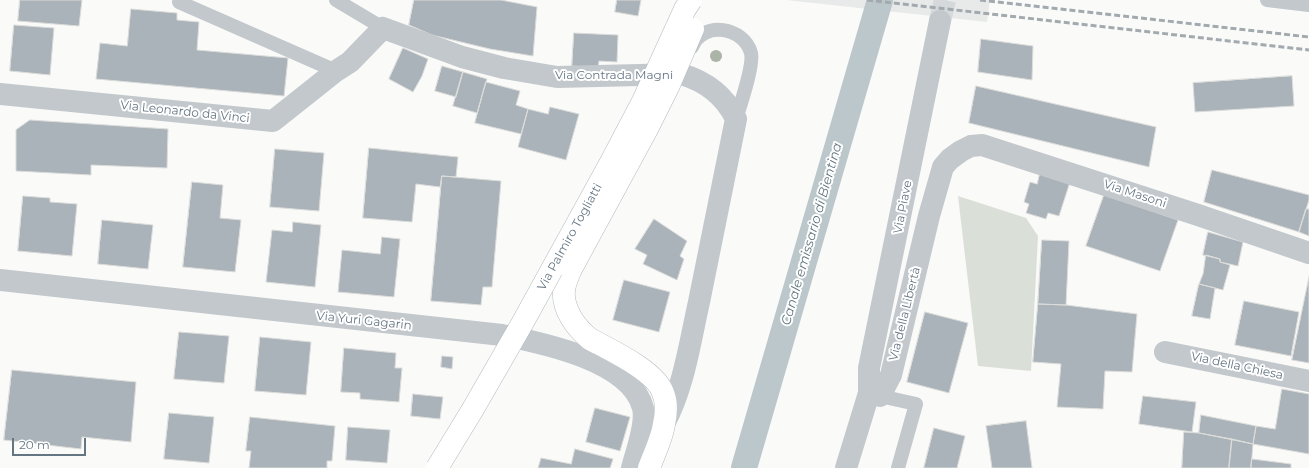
<!DOCTYPE html>
<meta charset="utf-8">
<style>
body{margin:0}
#map{position:relative;width:1309px;height:468px;overflow:hidden;background:#fafaf8;font-family:Montserrat,sans-serif}
canvas{display:block}
.scale{position:absolute;left:12px;top:438px;width:74px;height:18px;box-sizing:border-box;border:2px solid #657683;border-top:0;padding-left:5px;font-size:12px;line-height:14px;white-space:nowrap;color:#657683;-webkit-text-stroke:3px #fff;paint-order:stroke}
</style>
<div id="map">
<canvas width="1309" height="468"></canvas>
<div class="scale">20 m</div>
</div>
<script>
const ctx = document.querySelector('canvas').getContext('2d');
ctx.lineJoin = 'round';
function fill(path, color) {
  ctx.fillStyle = color;
  ctx.fill(path, 'evenodd');
}
function trace(path, color, width, dash) {
  ctx.strokeStyle = color;
  ctx.lineWidth = width;
  ctx.lineCap = dash ? 'butt' : 'round';
  ctx.setLineDash(dash || []);
  ctx.stroke(path);
}
function write(font, color, halo, rows, align = 'center') {
  ctx.font = font + ' Montserrat,sans-serif';
  ctx.lineWidth = 4;
  ctx.setLineDash([]);
  ctx.textBaseline = 'middle';
  ctx.strokeStyle = halo;
  ctx.fillStyle = color;
  for (const [text, x, y, turn = 0] of rows) {
    ctx.save();
    ctx.translate(x, y);
    ctx.rotate((+turn || 0) * Math.PI / 180);
    ctx.textAlign = isNaN(turn) ? turn : align;
    if (halo) ctx.strokeText(text, 0, 0);
    ctx.fillText(text, 0, 0);
    ctx.restore();
  }
}
const built = new Path2D(`
 M786 0H990L987 22Z`);
const green = new Path2D(`
 M958 196 1026 218 1038 236 1031 371 978 366Z`);
const canal = new Path2D(`
 M744 468 880 0`);
const building = new Path2D(`
 M20 0H82L79 26 18 21Z
 M414 0H501L537 7 533 56 490 49 432 35 409 25Z
 M617 0H641L638 16 615 12Z
 M131 9 177 13V20L199 22 197 50 288 58 284 96 96 79 100 43 127 46Z
 M14 25 54 28 50 75 10 71Z
 M574 33 618 35 617 62 599 61 598 68 572 66Z
 M981 39 1033 46 1032 80 978 72Z
 M403 48 428 59 422 76 413 92 389 79Z
 M442 66 463 72 456 97 435 91Z
 M463 72 487 79 477 113 453 106Z
 M1292 76 1294 106 1195 112 1193 83Z
 M486 82 520 91 516 105 528 109 521 134 475 123Z
 M976 86 1156 127 1149 167 969 123Z
 M550 107 579 114 566 160 518 147 528 109 548 114Z
 M30 120 168 129 167 168 91 165V175L16 171V130Z
 M369 148 458 157 456 177 442 176 440 187 416 184 412 222 363 218Z
 M275 149 324 153 319 211 270 207Z
 M1212 170 1309 195V200L1299 232 1204 202Z
 M1040 173 1070 182 1059 216 1048 213 1046 219 1026 213 1029 204 1024 202 1030 182 1037 184Z
 M442 176 501 181 492 287H483L481 305 431 301Z
 M192 182 223 185 220 218 241 220 235 272 183 267Z
 M1104 195 1178 220 1160 271 1086 246Z
 M23 196 50 198V202L77 204 72 256 18 251Z
 M1306 209H1309V236L1299 232Z
 M654 219 687 241 680 256 684 259 677 280 643 264 647 255 635 249Z
 M102 220 153 225 148 269 98 264Z
 M293 222 321 225 315 287 266 282 272 230 292 232Z
 M1208 232 1243 242 1238 266 1220 262V259L1203 255Z
 M382 237 400 239 394 297 338 292 342 250 380 254Z
 M1042 240 1069 241 1066 305 1038 304Z
 M1206 255 1220 259V262L1230 265 1223 290 1199 284 1203 274Z
 M1309 277V363L1292 360Z
 M624 280 670 292 659 332 613 320Z
 M1199 284 1215 288 1210 319 1192 316Z
 M1244 301 1299 312 1291 356 1235 345Z
 M1038 304 1066 305 1137 314 1132 372 1105 371 1103 409 1057 407 1061 364 1033 362Z
 M925 312 968 323 949 393 907 382Z
 M179 332 229 336 224 383 174 379Z
 M260 337 311 342 306 395 255 391Z
 M344 348 396 353 395 368H402L399 402 360 399V393L341 392Z
 M442 356 453 357 452 369 441 367Z
 M12 370 136 382 131 442 82 437 81 449 4 440Z
 M1282 389 1309 394V454L1253 444 1256 426 1275 429Z
 M413 394 443 397 440 419 411 416Z
 M1143 396 1196 402 1192 432 1139 424Z
 M595 408 630 417 620 451 586 442Z
 M169 413 214 417 209 463 164 459Z
 M1201 415 1256 426 1253 444 1199 433Z
 M250 417 335 426 332 461H327V468H249L251 451H246Z
 M1026 421 1032 468H992L986 426Z
 M348 427 390 430 387 463 346 460Z
 M934 428 965 436 957 468H924Z
 M1184 432 1199 433 1232 439 1229 468H1182Z
 M1232 439 1253 444 1251 468H1229Z
 M575 449 613 459 610 468H538L541 458 571 464Z
 M1252 459 1291 464V468H1251Z`);
const minorTunnel = new Path2D(`
 M940 21 945 0`);
const service = new Path2D(`
 M336 0 383 28
 M1267 0 1309 5
 M179 2 336 71
 M692 47C703 20 744 27 751 53 754 65 740 106 736 119
 M880 396 916 404 898 468`);
const minor = new Path2D(`
 M0 94 273 121 336 71 350 62 383 28 462 57 504 68 557 77 681 74C705 81 725 96 736 119 724 180 711 241 699 302 690 342 684 387 664 424
 M0 280 502 335C543 343 631 361 643 408 647 424 636 452 632 468
 M1165 352 1309 381
 M869 393V368L940 21
 M846 468 869 393 880 396 891 375 929 216 943 167 950 159 961 151 971 146 982 145 1198 215 1309 253`);
const secondary = new Path2D(`
 M571 269C568 276 565 282 564 290 562 309 576 328 590 339 610 350 656 371 663 393 667 402 666 415 664 424 662 439 654 454 649 468`);
const rail = new Path2D(`
 M867 0 1309 50
 M980 0 1309 37`);
const secondaryBridge = new Path2D(`
 M571 269 647 129 669 85 693 29
 M437 468 473 409 523 322 611 162 643 101 685 9 691 0`);
const trees = [
 [716,56]
];
const streetNames = [
 ["Via Contrada Magni",614,75],
 ["Via Leonardo da Vinci",185,112,6],
 ["Via Masoni",1135,194,18],
 ["Via Piave",903,207,-79],
 ["Via Palmiro Togliatti",570,237,-61],
 ["Via della Libertà",905,314,-76],
 ["Via Yuri Gagarin",364,321,6],
 ["Via della Chiesa",1237,366,12]
];
const waterNames = [
 ["Canale emissario di Bientina",812,234,-74]
];
fill(built, '#e8e9e9');
fill(green, '#dadfd7');
trace(canal, '#bbc7cb', 26);
fill(building, '#aab3b9');
trace(building, '#dcdcda', 1);
trace(minorTunnel, '#d5d9db', 22, [22, 11]);
trace(secondary, '#b3babf', 23);
trace(service, '#c3c8cc', 14);
trace(minor, '#c3c8cc', 22);
trace(secondary, '#fff', 22);
trace(rail, '#a2aab0', 3, [6, 3]);
trace(secondaryBridge, '#b3babf', 23, []);
trace(secondaryBridge, '#fff', 22);
ctx.fillStyle = '#aab4a7';
for (const [x, y] of trees) {
  ctx.beginPath();
  ctx.arc(x, y, 6, 0, 2 * Math.PI);
  ctx.fill();
}
write('12px', '#657683', '#fff', streetNames);
write('italic 13px', '#60757c', '#fff', waterNames);
</script>
